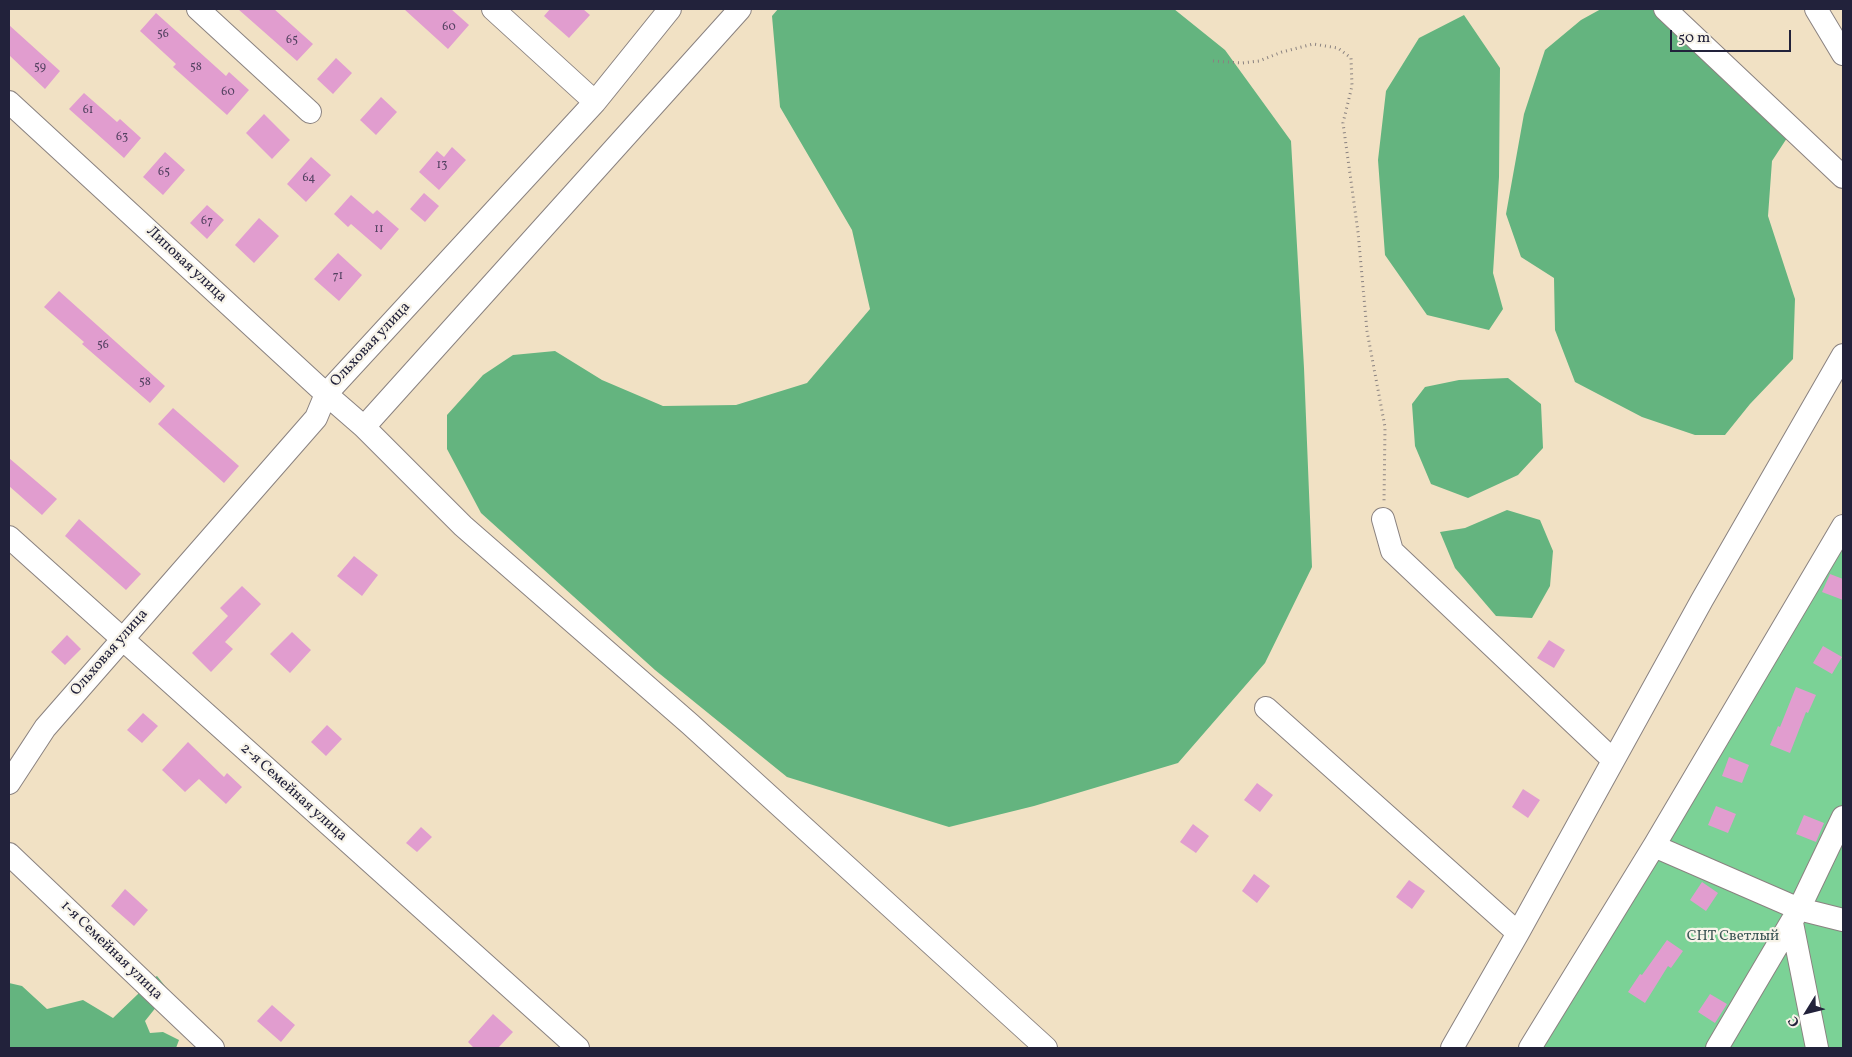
<!DOCTYPE html>
<meta charset="utf-8">
<style>
body{margin:0}
#map{position:relative;width:1852px;height:1057px;overflow:hidden;background:#f1e1c4;font-family:Vollkorn,serif}
canvas{display:block}
.frame{position:absolute;inset:0;border:10px solid #22223b;pointer-events:none}
.north{position:absolute;left:1782px;top:987px;width:50px;height:50px;-webkit-text-stroke:4px #f7f3e8;paint-order:stroke;rotate:234deg;font-size:14px;font-weight:700;line-height:20px;text-align:center;color:#22223b}
.north::after{content:'';display:block;margin:auto;width:18px;height:22px;background:#22223b;clip-path:polygon(50% 0,100% 100%,50% 72%,0 100%)}
.scale{position:absolute;left:1670px;top:30px;width:121px;height:22px;box-sizing:border-box;border:2px solid #22223b;border-top:0;padding-left:6px;font-size:15px;line-height:18px;white-space:nowrap;color:#22223b;-webkit-text-stroke:4px #f7f3e8;paint-order:stroke}
</style>
<div id="map">
<canvas width="1852" height="1057"></canvas>
<div class="frame"></div>
<div class="north">С</div>
<div class="scale">50 m</div>
</div>
<script>
const ctx = document.querySelector('canvas').getContext('2d');
ctx.lineJoin = 'round';
function fill(path, color) {
  ctx.fillStyle = color;
  ctx.fill(path, 'evenodd');
}
function trace(path, color, width, dash) {
  ctx.strokeStyle = color;
  ctx.lineWidth = width;
  ctx.lineCap = dash ? 'butt' : 'round';
  ctx.setLineDash(dash || []);
  ctx.stroke(path);
}
function write(font, color, halo, rows, align = 'center') {
  ctx.font = font + ' Vollkorn,serif';
  ctx.lineWidth = 4.5;
  ctx.setLineDash([]);
  ctx.textBaseline = 'middle';
  ctx.strokeStyle = halo;
  ctx.fillStyle = color;
  for (const [text, x, y, turn = 0] of rows) {
    ctx.save();
    ctx.translate(x, y);
    ctx.rotate((+turn || 0) * Math.PI / 180);
    ctx.textAlign = isNaN(turn) ? turn : align;
    if (halo) ctx.strokeText(text, 0, 0);
    ctx.fillText(text, 0, 0);
    ctx.restore();
  }
}
const green = new Path2D(`
 M1843 533V1048H1539Z`);
const forest = new Path2D(`
 M778 9H1174L1225 50 1291 141 1304 368 1312 567 1265 663 1178 763 1034 806 949 827 787 777 655 670 481 513 447 449V415L483 375 513 355 555 351 602 380 663 406 736 405 807 383 870 309 852 230 780 107 772 16Z
 M1601 9H1654L1787 138 1772 161 1768 216 1795 299 1793 359 1750 404 1725 435H1695L1642 417 1575 382 1555 330 1554 278 1521 257 1506 214 1524 114 1545 50 1581 20Z
 M1464 15 1500 68 1499 177 1493 273 1503 309 1489 330 1427 315 1385 255 1378 160 1386 91 1419 38Z
 M1508 378 1541 404 1543 448 1518 475 1468 498 1431 484 1415 446 1412 404 1425 387 1459 380Z
 M1507 510 1540 520 1553 551 1550 586 1532 618 1496 616 1455 568 1440 532 1465 528Z
 M157 976 169 991 145 1021 150 1033 163 1032 179 1040 176 1048H9V983L22 986 47 1009 83 1000 113 1018 138 994 145 983Z`);
const building = new Path2D(`
 M238 9H274L313 44 297 61Z
 M404 9H451L469 25 448 49Z
 M550 9H583L590 15 569 38 544 16Z
 M156 13 226 76 229 72 249 90 227 115 173 67 176 64 140 31Z
 M9 25 60 71 45 89 9 55Z
 M336 58 352 73 333 94 317 79Z
 M84 93 117 122 120 119 141 138 124 158 69 109Z
 M381 97 397 112 376 135 360 120Z
 M264 114 290 140 272 159 246 133Z
 M452 147 466 160 439 190 419 172 437 151 444 157Z
 M165 152 185 170 163 195 143 177Z
 M311 157 331 175 306 202 287 184Z
 M424 193 439 206 425 222 410 209Z
 M351 195 373 214 377 210 399 229 381 250 351 224 348 227 334 214Z
 M207 205 224 220 207 239 190 223Z
 M259 218 279 236 254 263 235 245Z
 M338 253 362 275 339 301 314 279Z
 M59 291 165 386 150 403 82 344 84 342 44 307Z
 M173 408 239 466 224 483 158 424Z
 M9 458 57 499 42 515 9 486Z
 M79 519 141 574 126 590 65 536Z
 M354 556 378 575 362 596 337 576Z
 M1830 574 1843 579V600L1822 592Z
 M242 586 261 604 225 642 233 649 211 672 192 653 228 616 220 608Z
 M292 632 311 650 290 673 270 654Z
 M67 635 81 649 65 665 51 652Z
 M1549 640 1565 650 1554 668 1537 658Z
 M1823 646 1842 657 1832 674 1813 663Z
 M1796 687 1816 695 1808 713 1806 712 1790 753 1770 745 1778 726 1780 727Z
 M143 713 158 726 142 743 127 730Z
 M327 725 342 739 326 756 311 742Z
 M188 742 224 777 227 773 242 787 226 804 199 779 185 792 162 770Z
 M1729 757 1749 765 1742 783 1722 776Z
 M1257 783 1273 795 1260 812 1244 800Z
 M1523 789 1540 800 1528 818 1512 807Z
 M1716 806 1736 814 1728 833 1708 825Z
 M1804 815 1824 823 1816 842 1796 834Z
 M1193 824 1209 836 1196 853 1180 842Z
 M421 827 432 837 417 852 406 843Z
 M1254 874 1270 886 1257 903 1242 891Z
 M1409 880 1425 891 1412 909 1396 897Z
 M1702 882 1718 893 1706 911 1690 900Z
 M125 889 148 910 134 926 111 906Z
 M1667 940 1683 951 1671 968 1668 966 1645 1003 1628 992 1640 974 1642 975Z
 M1710 994 1727 1004 1715 1023 1698 1012Z
 M272 1005 295 1025 281 1042 257 1021Z
 M493 1014 513 1032 498 1048H474L468 1042Z`);
const path = new Path2D(`
 M1213 61 1242 63 1259 61 1282 52 1313 44 1338 48 1351 58 1352 86 1343 123 1358 232 1367 331 1385 427 1384 501`);
const minor = new Path2D(`
 M198 9 310 112
 M493 9 595 102
 M1665 9 1843 177
 M1816 9 1843 54
 M9 102 326 394 364 427 463 526 690 724 1046 1048
 M364 427 740 9
 M1383 519 1392 551 1613 760
 M9 537 578 1048
 M1266 708 1518 933
 M9 783 45 728 316 418 326 394 595 102 670 9
 M1654 846 1843 526
 M9 854 213 1048
 M1792 923 1817 1048
 M1452 1048 1518 933 1702 600 1843 355
 M1530 1048 1654 846 1799 909 1843 920
 M1717 1048 1799 909 1843 817`);
const numberNames = [
 ["60",449,28],
 ["56",163,35],
 ["65",292,41],
 ["59",40,68],
 ["58",196,68],
 ["60",228,93],
 ["61",88,111],
 ["63",122,138],
 ["13",442,166],
 ["65",164,173],
 ["64",309,179],
 ["67",207,222],
 ["11",379,230],
 ["71",338,277],
 ["56",103,346],
 ["58",145,383]
];
const streetNames = [
 ["Липовая улица",186,265,43],
 ["Ольховая улица",371,345,-47],
 ["Ольховая улица",110,653,-49],
 ["2-я Семейная улица",293,793,42],
 ["1-я Семейная улица",111,951,44]
];
const parkNames = [
 ["СНТ Светлый",1733,937]
];
fill(green, '#7bd296');
fill(forest, '#64b47f');
fill(building, '#e19dcf');
trace(minor, '#8a8280', 24);
trace(path, '#8a8280', 3, [1, 4]);
trace(minor, '#fff', 22);
write('12px', '#524160', null, numberNames);
write('15px', '#22223b', '#f7f3e8', streetNames);
write('15px', '#3d5756', '#f7f3e8', parkNames);
</script>
